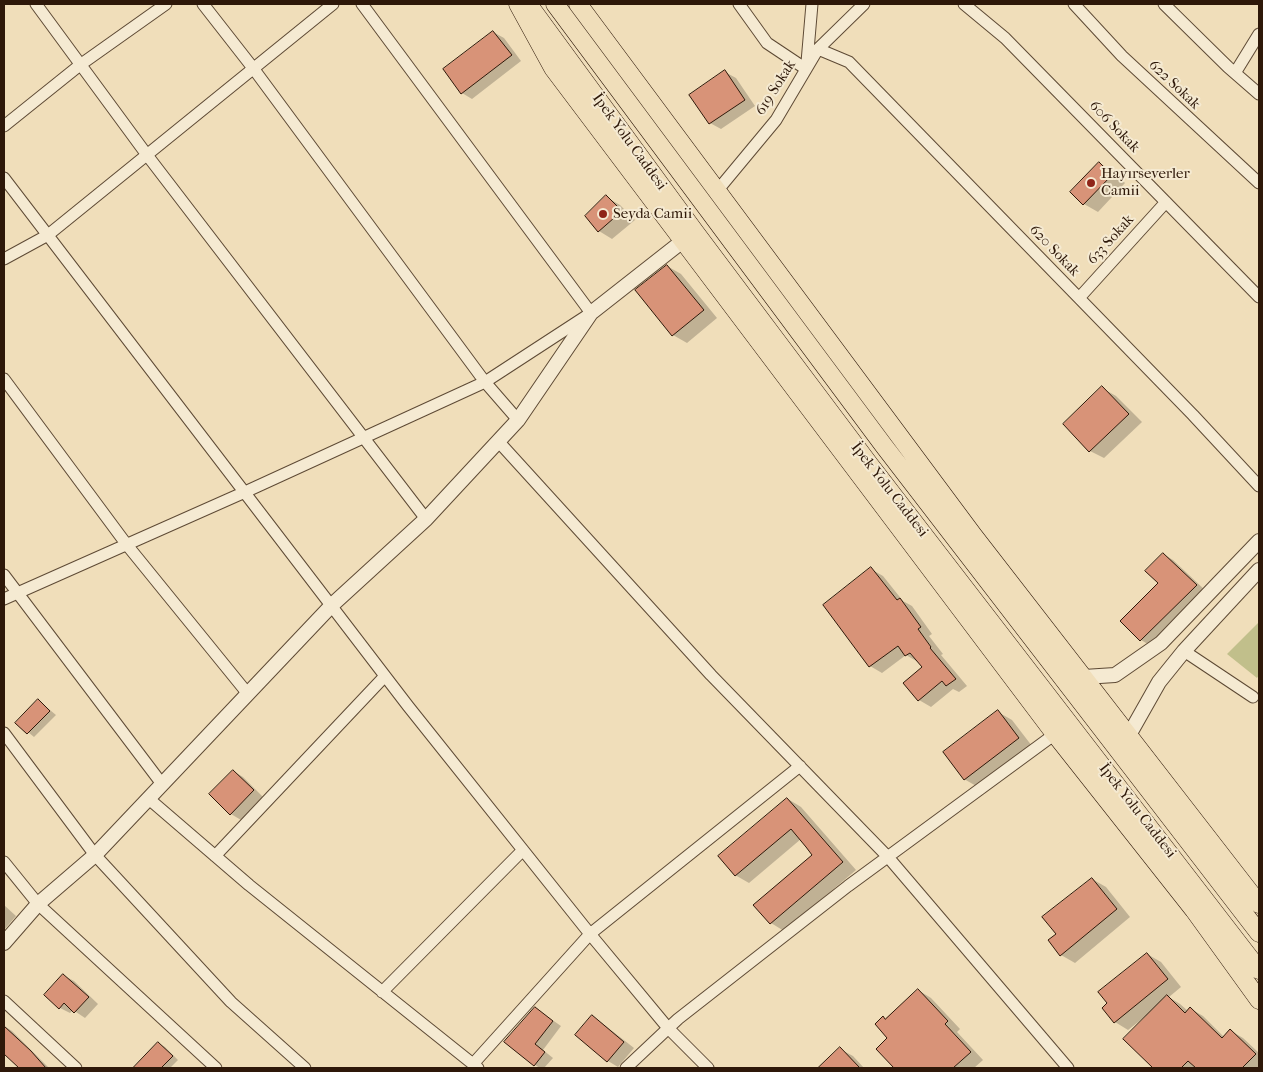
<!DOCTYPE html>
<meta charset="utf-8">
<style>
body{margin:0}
#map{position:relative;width:1263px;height:1072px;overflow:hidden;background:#f0deba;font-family:"IM FELL French Canon",serif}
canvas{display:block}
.frame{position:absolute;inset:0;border:5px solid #2e1809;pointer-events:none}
</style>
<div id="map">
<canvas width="1263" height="1072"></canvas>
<div class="frame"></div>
</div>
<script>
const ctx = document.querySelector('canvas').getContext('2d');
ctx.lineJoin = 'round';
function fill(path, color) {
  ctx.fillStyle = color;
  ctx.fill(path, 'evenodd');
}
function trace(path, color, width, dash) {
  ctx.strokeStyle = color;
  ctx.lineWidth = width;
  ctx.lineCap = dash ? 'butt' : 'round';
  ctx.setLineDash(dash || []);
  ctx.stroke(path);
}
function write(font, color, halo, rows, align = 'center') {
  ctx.font = font + ' "IM FELL French Canon",serif';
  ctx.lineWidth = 4;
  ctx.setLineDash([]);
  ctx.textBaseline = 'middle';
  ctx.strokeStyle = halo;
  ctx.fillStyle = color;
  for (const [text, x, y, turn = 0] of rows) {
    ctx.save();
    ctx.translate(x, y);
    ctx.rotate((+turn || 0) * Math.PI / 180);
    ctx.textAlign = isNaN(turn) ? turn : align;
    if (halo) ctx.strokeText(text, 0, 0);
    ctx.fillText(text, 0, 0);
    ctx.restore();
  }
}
const green = new Path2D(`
 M1259 622V675L1257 678 1227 654Z`);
const shadow = new Path2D(`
 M493 32 504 38 521 61 472 99 462 93Z
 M725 72 736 78 755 106 721 129 710 123 691 95Z
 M1099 163 1113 171 1125 183 1098 212 1084 204 1071 192Z
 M606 197 620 205 635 220 612 239 599 231Z
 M667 266 681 274 717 318 687 343 673 335Z
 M1102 388 1116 396 1142 422 1104 458 1090 451Z
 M1163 554 1173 560 1206 591 1151 646 1141 640 1159 583Z
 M871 569 883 576 903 601 912 606 932 634 929 636 943 654 941 655 967 686 959 692 953 689 931 707 919 700 904 683 923 667 918 662 906 655 882 673 870 666Z
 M39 701 56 715 34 737 17 723Z
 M998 712 1012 720 1032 746 978 787 964 779Z
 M233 771 243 777 263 797 241 820 231 814Z
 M788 799 801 807 856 870 784 931 771 923 813 855 801 839 749 883 735 875Z
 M1092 879 1106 887 1130 917 1075 963 1061 955 1057 934Z
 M4 905 16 916 4 930Z
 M1147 954 1161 962 1181 987 1169 997 1180 1004 1188 1011 1191 1009 1203 1016 1224 1037 1231 1031 1243 1038 1259 1053V1068H1155L1125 1039 1147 1017 1146 1016 1128 1030 1115 1022Z
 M63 975 74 981 98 1004 85 1018 73 1010 70 1013 60 1008Z
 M918 990 931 998 960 1029 957 1032 983 1060 974 1068H895L877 1049 889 1038 886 1020Z
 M535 1008 561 1026 543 1050 553 1058 544 1068H540L535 1065 506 1042Z
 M592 1017 602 1023 634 1048 618 1067 608 1061 577 1035Z
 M4 1026 12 1031 49 1068H21L4 1053Z
 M158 1043 165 1047 178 1060 170 1068H143L138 1064Z
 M840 1049 853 1056 864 1068H820Z`);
const building = new Path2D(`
 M493 31 512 55 461 94 443 69Z
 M725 70 745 100 709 124 689 95Z
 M1099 162 1112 175 1083 205 1070 192Z
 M606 195 622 211 598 232 585 216Z
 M667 265 704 310 672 336 635 290Z
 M1102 386 1129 414 1089 452 1063 424Z
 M1163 553 1197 585 1140 641 1120 621 1158 583 1145 571Z
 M871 567 897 600 900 598 921 627 918 629 931 647 930 648 956 679 946 686 942 681 918 701 903 683 922 667 910 653 905 656 898 646 869 667 823 605Z
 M38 699 50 711 27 734 15 723Z
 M998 710 1019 738 964 780 943 752Z
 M233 770 254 790 230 815 209 794Z
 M787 798 843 862 770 924 753 905 812 855 806 847 791 829 735 876 718 856Z
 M1092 878 1117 909 1060 956 1048 940 1056 934 1042 917Z
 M1147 953 1168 979 1114 1023 1102 1008 1107 1003 1098 992Z
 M63 974 89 997 74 1013 64 1003 59 1009 44 995Z
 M918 989 948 1021 945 1024 971 1052 953 1068H894L876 1049 887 1038 875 1024 883 1016 885 1019Z
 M1167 995 1185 1013 1190 1007 1222 1038 1230 1029 1256 1054 1242 1068H1196L1188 1061 1181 1068H1153L1123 1039Z
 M535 1007 553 1021 535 1044 545 1052 534 1066 504 1042Z
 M592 1015 624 1042 607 1062 575 1035Z
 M4 1026 31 1051 46 1068H19L4 1054Z
 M158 1042 173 1056 161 1068H133Z
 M840 1047 860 1068H818Z`);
const minor = new Path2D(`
 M36 4 147 155 426 519
 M203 4 253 68 485 382 518 420
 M739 4 767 43 806 69
 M964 4 1005 38 1259 297
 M1074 4 1122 56 1259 183
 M1164 4 1228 67 1259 94
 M818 49 849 62 1193 415 1259 486
 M807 62 812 4
 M1235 73 1259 34
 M4 126 80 65 166 4
 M4 178 408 706 590 934 668 1028 708 1068
 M717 191 776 120 818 49 864 4
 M4 259 48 235 333 4
 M1079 298 1166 202
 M4 379 127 545 248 694
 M498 441 711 675 888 857 1068 1068
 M4 575 162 784
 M4 599 245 492 485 382 591 313 362 4
 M1184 651 1253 697
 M4 733 95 855 231 1002 305 1068
 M149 799 249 885 478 1068
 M215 856 385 676
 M4 862 38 904 216 1068
 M382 992 523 850
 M4 1001 76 1068
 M473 1064 590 934 800 766
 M626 1068 678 1019 848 886 1055 734`);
const tertiary = new Path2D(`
 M1084 677 1115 675 1161 643 1259 541
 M1129 735 1159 682 1184 651 1259 570
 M4 943 38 904 95 855 332 605 426 519 518 420 591 313 684 240`);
const trunk = new Path2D(`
 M518 4 553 68 1055 734 1194 910 1259 1000
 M555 4 884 446 1259 933
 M578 4 973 535 1259 904
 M531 8 695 232 869 464 1259 970`);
const markers = [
 [1091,183,5,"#8f2418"],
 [603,214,5,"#8f2418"]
];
const streetNames = [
 ["622 Sokak",1174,85,43],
 ["619 Sokak",776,88,-58],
 ["606 Sokak",1114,127,46],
 ["İpek Yolu Caddesi",629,142,54],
 ["633 Sokak",1111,240,-48],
 ["620 Sokak",1054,251,46],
 ["İpek Yolu Caddesi",889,490,52],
 ["İpek Yolu Caddesi",1137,811,52]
];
const poiNames = [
 ["Hayırseverler",1101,174],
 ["Camii",1101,191],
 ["Seyda Camii",613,214]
];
fill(green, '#c1bf8b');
fill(shadow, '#0003');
fill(building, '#d89378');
trace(building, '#2e1809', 1);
trace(minor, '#5e4a35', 13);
trace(tertiary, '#5e4a35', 16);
trace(trunk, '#2e1809', 19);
trace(minor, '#f5ead2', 11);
trace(tertiary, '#f5ead2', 14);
trace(trunk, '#f0deba', 18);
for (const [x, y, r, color] of markers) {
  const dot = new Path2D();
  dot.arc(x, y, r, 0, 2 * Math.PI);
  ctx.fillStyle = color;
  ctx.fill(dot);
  trace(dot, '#f5ead2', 2);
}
write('15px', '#2e1809', '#f5ead2', streetNames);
write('15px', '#2e1809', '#f5ead2', poiNames, 'left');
</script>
